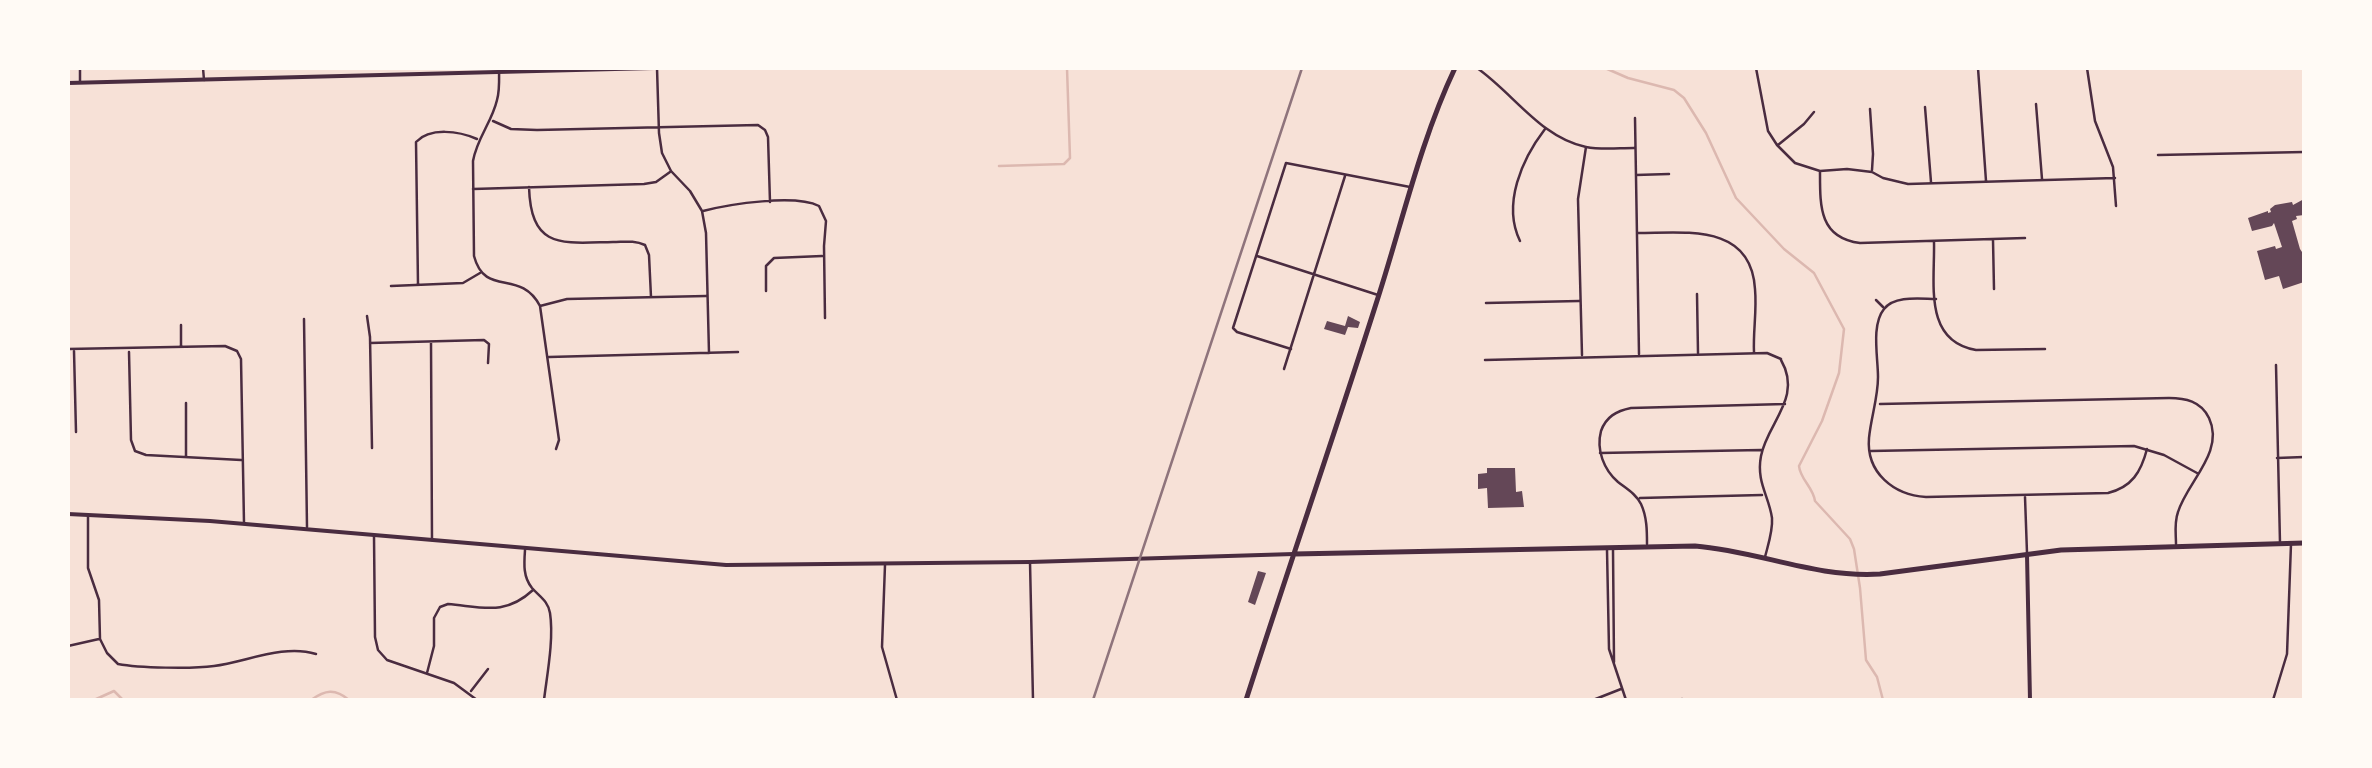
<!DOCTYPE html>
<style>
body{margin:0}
#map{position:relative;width:2372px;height:768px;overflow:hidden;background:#f7e1d7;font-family:Manrope,sans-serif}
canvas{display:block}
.frame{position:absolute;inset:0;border:70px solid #fffaf5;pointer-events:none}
</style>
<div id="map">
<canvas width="2372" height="768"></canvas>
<div class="frame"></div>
</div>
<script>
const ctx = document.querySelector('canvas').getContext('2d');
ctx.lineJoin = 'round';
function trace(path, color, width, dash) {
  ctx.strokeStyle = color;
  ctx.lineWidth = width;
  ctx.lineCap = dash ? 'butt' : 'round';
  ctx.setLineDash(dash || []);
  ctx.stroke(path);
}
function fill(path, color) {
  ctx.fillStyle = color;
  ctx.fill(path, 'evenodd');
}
const stream = new Path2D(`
 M1605 68 1628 78 1674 90 1684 98 1706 133 1736 198 1784 249 1814 273 1844 329 1839 373 1822 421 1799 466C1800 479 1813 487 1815 501L1850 539 1854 549 1860 588 1866 660 1877 677 1883 700
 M999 166 1064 164 1070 158 1067 68
 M94 700 114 691 123 700
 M311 700C325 690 335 688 349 700`);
const building = new Path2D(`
 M2304 199V215L2296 216 2297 219 2292 221 2300 249 2304 255V282L2283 289 2279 276 2265 280 2257 251 2275 246 2276 249 2282 247 2274 223 2272 226 2252 231 2248 218 2268 211V213L2271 212 2270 209 2275 205 2292 202 2293 205Z
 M1348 316 1360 322 1358 328 1348 327 1345 335 1324 329 1327 321 1345 326Z
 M1487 468H1515L1516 492 1522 491 1524 507 1488 508 1487 488 1478 489V474L1487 473Z
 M1258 571 1266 573 1255 605 1248 602Z`);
const minor = new Path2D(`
 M80 68V81
 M203 68 204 80
 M499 68C499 78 500 90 497 100 492 122 477 138 473 161L474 256C485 298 520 268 540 306L559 440 556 449
 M657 68 659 133 662 153 671 171 690 191 702 211 706 233 709 353
 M1477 68C1513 93 1541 138 1586 147 1601 150 1618 148 1634 148
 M1756 68 1768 131 1777 145 1795 163 1820 171 1847 169 1872 172 1883 178 1908 184 2115 178
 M1978 68 1986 181
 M2087 68 2095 121 2113 167 2116 206
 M2036 104 2042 179
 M1925 107 1931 182
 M1870 109 1873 154 1872 170
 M1635 118 1639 354
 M493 121 511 129 537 130 758 125 765 130 768 137 770 202
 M1778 145 1804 124 1814 112
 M2158 155 2304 152
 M1820 172C1820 206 1819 238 1860 243L2025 238
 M1636 175 1669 174
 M529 187C531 250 562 243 613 242 624 242 634 240 645 245L649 255 651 297
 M473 189 644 184 656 182 670 172
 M703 211C730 204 795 194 819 206L826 221 824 246 825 318
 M1638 233C1686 233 1751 223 1755 289 1757 311 1753 331 1754 352
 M1993 240 1994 289
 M1520 241C1502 204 1522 159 1545 129
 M1934 242C1935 283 1923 341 1976 350L2045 349
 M1257 256 1378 295
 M418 285 416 142C430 127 459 131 477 139
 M391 286 463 283 480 273
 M766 291V266L774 258 822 256
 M1697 294 1698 353
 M1936 299C1921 299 1895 295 1884 309 1871 325 1878 357 1878 377 1878 398 1871 417 1869 438 1866 473 1894 495 1926 497L2108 493C2132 487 2141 472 2147 449
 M1876 300 1883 307
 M1486 303 1579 301
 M540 306 567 299 706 296
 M367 316 370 337 372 448
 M304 319 307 527
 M181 325V347
 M431 342 432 540
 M370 343 484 340 489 344 488 363
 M68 349 225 346 237 351 241 359 244 523
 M1291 349 1237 332 1233 328 1286 163 1410 187
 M74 351 76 432
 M129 352 131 440 135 451 146 455 241 460
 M1582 355 1578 199 1586 147
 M549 357 738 352
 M1485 360 1767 353 1781 359
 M2276 365 2280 543
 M1284 369 1345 176
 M186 403V457
 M1880 404 2169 398C2185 398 2201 401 2209 418 2225 452 2187 482 2178 512 2174 523 2176 534 2176 544
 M1871 451 2134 446 2164 455 2197 473
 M1600 453 1761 450
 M2277 458 2304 457
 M2025 497 2027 553
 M1640 498 1762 495
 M88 517V568L99 600 100 639 107 653 118 664C139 668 192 669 214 666 246 662 283 644 316 654
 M374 536 375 637 378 650 387 660 454 683 477 700
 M1647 544C1647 531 1647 517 1641 504 1636 494 1627 489 1618 482 1604 470 1596 450 1601 431 1606 417 1616 411 1631 408L1785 404
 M525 550C524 564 523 577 532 588 540 597 548 601 550 613 554 639 547 675 544 700
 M1607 550 1609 649 1626 700
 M1613 550 1614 662
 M1765 557C1768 545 1773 531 1772 518 1769 496 1756 482 1761 456 1767 423 1803 398 1781 360
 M1030 562 1033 700
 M885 565 882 647 897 700
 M68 646 99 639
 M427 673 434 646V618L440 607 448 604C483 607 505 616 533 590
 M471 691 488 669
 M1682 699V700
 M1579 700H1593L1621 689
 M2273 700 2287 654 2291 544`);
const tertiary = new Path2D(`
 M68 83 654 68`);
const secondary = new Path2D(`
 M68 514 210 521 726 565 1030 562 1294 554
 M2027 555 2030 700`);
const primary = new Path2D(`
 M1294 554 1695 546C1759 551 1814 578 1880 574L2061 550 2304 543
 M1246 700C1288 569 1333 439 1375 307 1401 228 1419 144 1455 68`);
const rail = new Path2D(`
 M1093 700 1302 68`);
trace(stream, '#dcb8b0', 2.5);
fill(building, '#644757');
trace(minor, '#4a2c40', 2.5);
trace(tertiary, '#4a2c40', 4);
trace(secondary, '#4a2c40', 4);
trace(primary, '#4a2c40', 5);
trace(rail, '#8f747c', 2.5);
</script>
